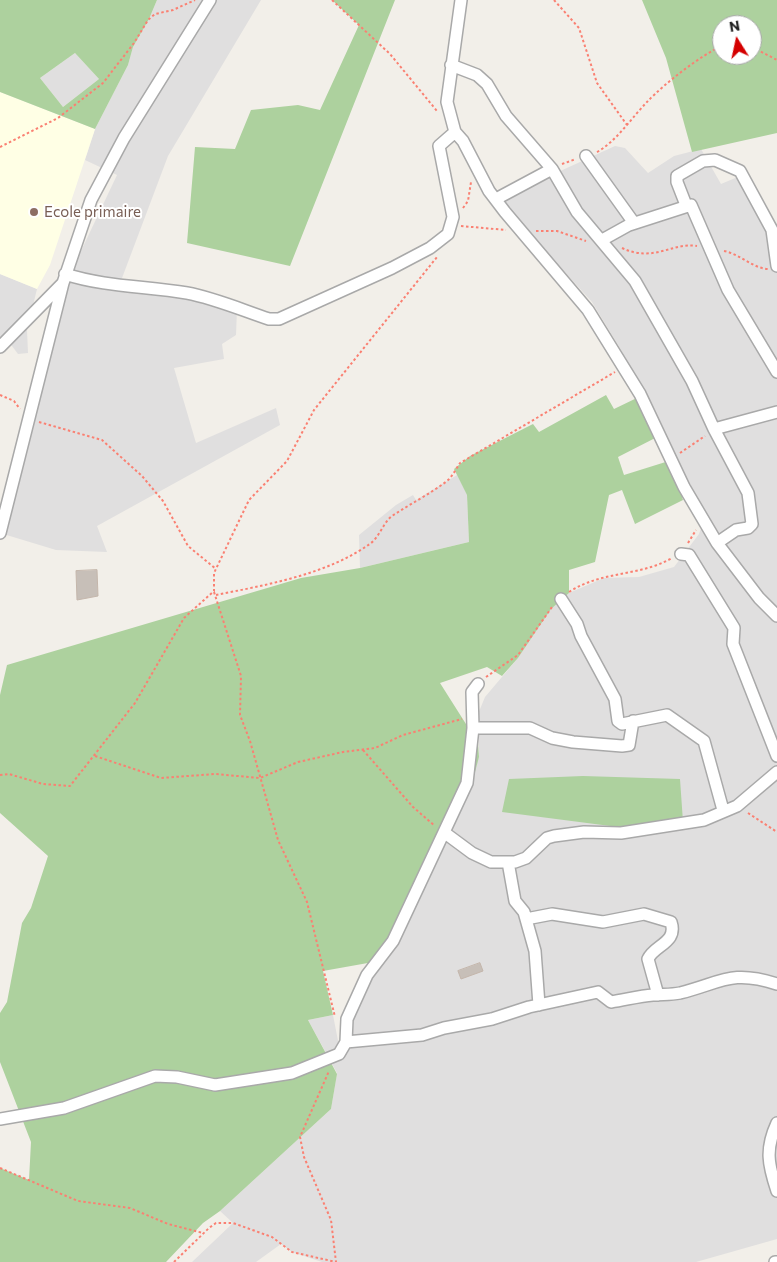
<!DOCTYPE html>
<style>
body{margin:0}
#map{position:relative;width:777px;height:1262px;overflow:hidden;background:#f2efe9;font-family:Commissioner,sans-serif}
canvas{display:block}
.north{position:absolute;left:712px;top:15px;width:50px;height:50px;box-sizing:border-box;background:#fff;border:1px solid #a7a7a7;border-radius:50%;rotate:350deg;font-size:14px;font-weight:700;line-height:20px;text-align:center;color:#222}
.north::after{content:'';display:block;margin:auto;width:18px;height:22px;background:#d40000;clip-path:polygon(50% 0,100% 100%,50% 72%,0 100%)}
</style>
<div id="map">
<canvas width="777" height="1262"></canvas>
<div class="north">N</div>
</div>
<script>
const ctx = document.querySelector('canvas').getContext('2d');
ctx.lineJoin = 'round';
function fill(path, color) {
  ctx.fillStyle = color;
  ctx.fill(path, 'evenodd');
}
function trace(path, color, width, dash) {
  ctx.strokeStyle = color;
  ctx.lineWidth = width;
  ctx.lineCap = dash ? 'butt' : 'round';
  ctx.setLineDash(dash || []);
  ctx.stroke(path);
}
function write(font, color, halo, rows, align = 'center') {
  ctx.font = font + ' Commissioner,sans-serif';
  ctx.lineWidth = 4;
  ctx.setLineDash([]);
  ctx.textBaseline = 'middle';
  ctx.strokeStyle = halo;
  ctx.fillStyle = color;
  for (const [text, x, y, turn = 0] of rows) {
    ctx.save();
    ctx.translate(x, y);
    ctx.rotate((+turn || 0) * Math.PI / 180);
    ctx.textAlign = isNaN(turn) ? turn : align;
    if (halo) ctx.strokeText(text, 0, 0);
    ctx.fillText(text, 0, 0);
    ctx.restore();
  }
}
const residential = new Path2D(`
 M157 0H261L168 156 119 286 154 289 237 309 236 335 222 344 224 359 174 368 196 443 276 408 280 425 97 526 107 552 56 550 0 533 65 274 81 251 117 175 85 160 95 129 128 65 133 47 149 19Z
 M75 53 99 79 63 107 40 78Z
 M615 146 625 148 648 173 674 156 701 149 721 184 740 176 774 239 777 258V1239L696 1262H322L292 1252 281 1244 256 1262H192L233 1223 220 1211 331 1109 337 1073 308 1020 333 1015 340 1051 369 973 479 757 478 714 485 697 518 658 551 608 569 593 604 578 639 577 674 567 699 534 705 517 621 350 592 302 501 202 521 189Z
 M0 274 37 289 27 330 28 353 18 354 6 338 0 344Z
 M457 475 467 494 469 542 360 568 359 535 396 505 413 495 416 500Z`);
const education = new Path2D(`
 M0 92 95 129 50 265 37 289 0 274Z`);
const forest = new Path2D(`
 M0 0H157L149 19 133 47 128 65 95 129 0 92ZM75 53 99 79 63 107 40 78Z
 M332 0H395L290 266 187 243 195 147 235 149 251 110 298 105 320 110 359 25Z
 M642 0H777V133L692 152 666 58ZM722 25H752V55H722Z
 M606 395 614 409 643 395 663 434 618 457 624 475 672 460 683 500 635 524 622 490 609 495 595 562 569 570V593L551 609 518 658 502 676 487 667 440 683 478 743 479 757 471 787 379 961 323 971 333 1015 308 1020 337 1074 331 1109 220 1211 203 1223 166 1262H0V1168L29 1180 31 1142 0 1062V1013L7 1002 22 923 31 908 48 856 0 813V695L7 665 301 578 360 568 469 542 467 495 454 469 470 456 533 424 539 432Z
 M583 776 680 779 683 822 618 827 502 812 509 779Z`);
const building = new Path2D(`
 M97 570 98 596 77 600 76 571Z
 M480 963 483 971 461 979 458 971Z`);
const path = new Path2D(`
 M332 0 390 54 437 111
 M554 0 579 28 597 83 627 125
 M752 47 777 60
 M0 147 58 118 103 83 134 43 148 20 155 14 173 10 195 0
 M597 152C617 141 632 117 648 101 664 84 701 55 722 46
 M562 164 576 159
 M463 208 468 201 471 182
 M461 226 506 230
 M536 231H557L586 241
 M622 248C654 263 672 242 697 246
 M724 251C740 254 752 268 768 269
 M0 395 14 401 20 409
 M39 422 102 440 142 476 163 501 188 546 216 569
 M680 453 705 436
 M688 543 696 530
 M214 592 241 676 240 715 250 741 278 840 307 902 335 1017
 M569 592C603 570 639 577 672 558
 M216 595C266 585 329 574 371 543 380 536 383 523 392 516 410 504 430 494 447 481 452 477 456 469 460 463L615 372
 M486 677 518 655 552 607
 M363 750 413 807 435 826
 M95 756 161 778 215 774 260 778 298 762 343 752 375 748 403 735 462 719
 M0 775 9 774 43 784 70 786 135 703 184 618 214 591V573L249 500 287 461 314 410 437 257
 M748 813 777 832
 M0 1168 78 1201 130 1208 168 1224 203 1233
 M174 1262 209 1228 216 1223H233L272 1237 292 1252 336 1262 331 1220 304 1157 300 1137 329 1071`);
const minor = new Path2D(`
 M461 0 447 102 455 132 463 141 489 191 505 212 588 310 640 394 684 487 717 543 759 598 777 616
 M451 65 477 75 487 84 506 116 552 169 577 212 635 281 692 381 714 429 748 493 752 524 748 528 736 530 717 543
 M586 156 634 223
 M496 199 552 169
 M686 205 677 182V176L703 161 715 160 740 171 772 230 777 266
 M602 240 629 225 691 205 728 290 777 372
 M65 274C105 287 146 286 187 293 214 298 242 310 269 319H279L392 268 430 248 448 234 453 217 439 146 455 132
 M0 347 63 283
 M714 429 777 412
 M0 533 63 283 91 200 124 138 210 0
 M681 554 689 555 734 628 733 644 777 756
 M561 599 577 624 581 636 615 699 618 721 622 724 667 715 704 741 723 810
 M473 728H530L552 738 573 742 622 746 629 745 633 721
 M445 833 472 853 491 862H515L526 858 547 838 554 836 584 832 621 833 704 820 737 806 777 772
 M508 862 515 901 524 912 535 951 539 1005
 M526 919 552 914 603 922 644 914 671 922C678 943 654 945 648 959L658 995
 M346 1042 347 1019 367 975 393 941 467 783 473 728 472 692 478 684
 M0 1119 64 1108 155 1076 177 1077 215 1085 292 1073 339 1054 346 1042 422 1035 444 1028 492 1019 529 1007 598 992 611 1002C625 1000 639 996 653 995 662 994 670 995 680 993 721 983 731 969 777 984
 M777 1123C765 1149 768 1164 777 1191
 M775 1262H777`);
const markers = [
 [34,212,5,"#8d6e63"]
];
const educationNames = [
 ["Ecole primaire",44,212]
];
fill(residential, '#e0dfdf');
fill(education, '#ffffe5');
fill(forest, '#add19e');
fill(building, '#c7bfb8');
trace(building, '#c4b6ab', 1);
trace(minor, '#a9a9a9', 14);
trace(path, '#fa8072', 2, [2.5, 2.5]);
trace(minor, '#fff', 11);
for (const [x, y, r, color] of markers) {
  const dot = new Path2D();
  dot.arc(x, y, r, 0, 2 * Math.PI);
  ctx.fillStyle = color;
  ctx.fill(dot);
  trace(dot, '#fff', 2);
}
write('15px', '#785e54', '#fff', educationNames, 'left');
</script>
